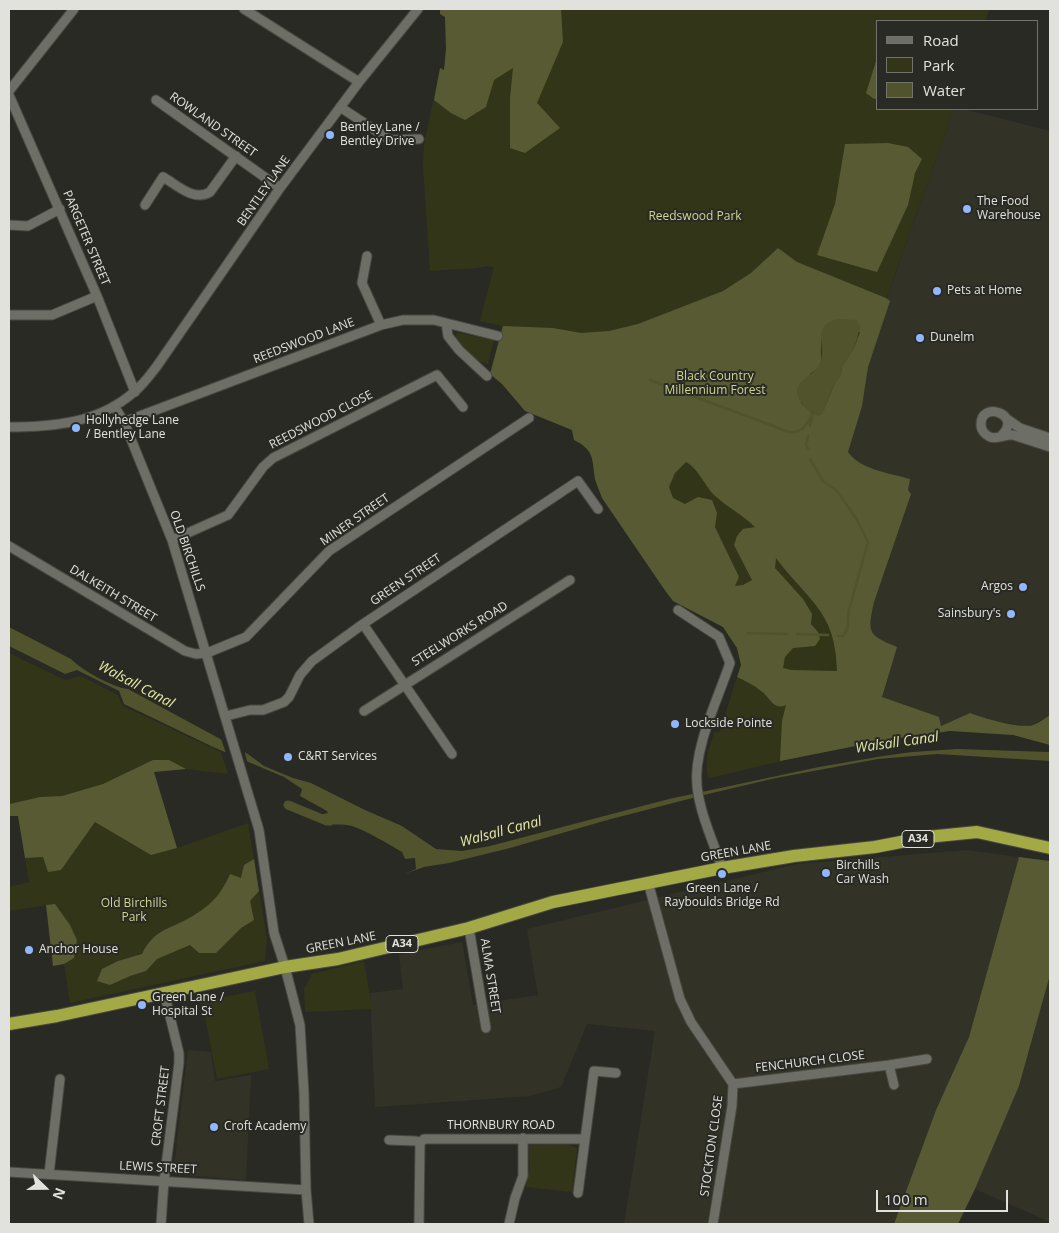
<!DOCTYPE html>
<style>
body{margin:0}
#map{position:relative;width:1059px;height:1233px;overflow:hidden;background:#292a23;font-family:"Open Sans",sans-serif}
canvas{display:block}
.frame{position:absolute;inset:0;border:10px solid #e1e1dd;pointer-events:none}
.legend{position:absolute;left:876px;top:20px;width:162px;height:90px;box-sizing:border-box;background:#292a23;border:1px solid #73736d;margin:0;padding:6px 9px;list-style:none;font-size:15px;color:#e1e1dd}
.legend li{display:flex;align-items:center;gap:10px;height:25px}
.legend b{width:25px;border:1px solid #73736d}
.north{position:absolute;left:20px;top:1163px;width:50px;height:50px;-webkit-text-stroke:4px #292a23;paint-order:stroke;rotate:112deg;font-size:14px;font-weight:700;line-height:20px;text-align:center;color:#e1e1dd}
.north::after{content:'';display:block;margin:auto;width:18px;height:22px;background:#e1e1dd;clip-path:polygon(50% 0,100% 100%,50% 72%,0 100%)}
.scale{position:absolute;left:876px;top:1190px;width:132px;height:22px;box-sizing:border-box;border:2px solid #e1e1dd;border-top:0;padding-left:6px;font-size:15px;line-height:18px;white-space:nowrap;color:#e1e1dd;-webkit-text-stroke:4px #292a23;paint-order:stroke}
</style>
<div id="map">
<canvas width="1059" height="1233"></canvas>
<div class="frame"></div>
<ul class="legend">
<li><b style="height:6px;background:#6d6e66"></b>Road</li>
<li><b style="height:14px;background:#333518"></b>Park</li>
<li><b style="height:14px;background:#50532c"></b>Water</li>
</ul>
<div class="north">N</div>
<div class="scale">100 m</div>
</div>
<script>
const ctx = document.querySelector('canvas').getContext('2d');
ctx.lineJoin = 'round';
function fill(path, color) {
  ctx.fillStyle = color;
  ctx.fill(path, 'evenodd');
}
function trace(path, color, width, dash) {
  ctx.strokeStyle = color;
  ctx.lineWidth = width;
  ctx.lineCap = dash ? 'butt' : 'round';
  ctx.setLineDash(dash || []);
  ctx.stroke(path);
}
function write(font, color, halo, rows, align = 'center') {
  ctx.font = font + ' "Open Sans",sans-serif';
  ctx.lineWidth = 4;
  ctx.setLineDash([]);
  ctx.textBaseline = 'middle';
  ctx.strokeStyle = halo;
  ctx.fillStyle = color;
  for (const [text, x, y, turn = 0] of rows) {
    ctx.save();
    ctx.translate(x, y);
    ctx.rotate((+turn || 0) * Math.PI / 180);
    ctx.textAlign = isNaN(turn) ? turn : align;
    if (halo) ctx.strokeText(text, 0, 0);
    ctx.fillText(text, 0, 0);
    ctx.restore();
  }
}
const built = new Path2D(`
 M954 109H963L1050 131V715L1032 725 1026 726 994 721 970 713 941 726 892 727 859 637 829 460Z
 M967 850 1019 857 969 1037 936 1110 894 1224H624L655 1031 587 1024 561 1087 531 1096 375 1107 370 993 403 989 399 954 462 942 473 1005 538 995 527 929 796 864Z
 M1050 975V1222L975 1189 1019 1086Z
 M188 1050 211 1052 215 1081 251 1075 246 1180 173 1174Z`);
const green = new Path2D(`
 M440 9H990L985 21H878V109H954L829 459 859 636 876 690 886 740 825 751 709 778C703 762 709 747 715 731L719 733 741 665 737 648 723 627 673 601 664 589 602 498C600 492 597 486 595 479 592 460 595 450 574 440L572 430 525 410 502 384 490 374 502 326 480 321 494 267 487 266 477 268 430 271 423 165 424 145 440 68 444 70 446 49 445 17 440 14Z
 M458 333 494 340 488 364C474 360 456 350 456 334Z
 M9 653 65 680 81 676 118 695 123 706 221 752 228 774 186 769 154 772 177 848 248 823 267 940 265 961 70 1003 55 904 9 911V887L29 882 18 816H9Z
 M364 961 372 1009 305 1012 304 989 312 974Z
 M255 991 269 1069 217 1079 202 1001Z
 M567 1144 577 1148 572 1192 526 1187 530 1166 528 1145Z`);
const forest = new Path2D(`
 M440 9H561L563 42 537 103 560 128 525 153 510 148V98L513 68 494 80 486 107 465 120 451 113 434 100 440 68 444 70 446 49 445 17 440 14Z
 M878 55V98L874 99 866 93Z
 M888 143 908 147 922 159 915 173 908 205 877 272 817 255 835 204 845 144Z
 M778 248 797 262 886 298 890 301 868 367 862 406 848 452C861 470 889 473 910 479L908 490 911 494 874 602C867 633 868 635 897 647L882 697 939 717 941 726 970 713C983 718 1020 729 1033 725 1039 723 1045 718 1050 715V745L1013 735 950 731 886 740 780 761 782 721 786 705C773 711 770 697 761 691 754 685 745 681 737 677L741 665 737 648 723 627 673 601 664 589 602 498C600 492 597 486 595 479 592 460 595 450 574 440L572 430 525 411 502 384 490 374 503 326 553 328 581 333 609 331 638 324 723 291 751 273ZM860 332 854 348 842 366 841 374 835 383 824 409 813 414 801 403 810 374 818 368 821 362V339ZM686 462C699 469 704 485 714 495 727 507 743 515 755 527L743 529 737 536 734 545 752 580 743 585 735 586 739 577 715 527 717 513 712 500 698 497 685 504 673 498 669 487 675 473ZM776 558C808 601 836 611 837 671L791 670 783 668 785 657 793 648 815 646 820 639 818 632 811 624 812 614 803 599 775 568Z
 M153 760H169L186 769 154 772 177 848 151 855 95 822 61 870 48 872 43 857 25 858 18 816H9L10 804 40 797 62 796 103 784Z
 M1019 857 1050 861V975L1019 1086 975 1189 958 1224H894L936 1110 969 1037Z
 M254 859 259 891 250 901 254 920 241 928 216 953H199L190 945 157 959 146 971 130 976 110 985 97 981 102 969 118 961 142 954C154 929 169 930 191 917 210 906 221 895 230 874L241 878 244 865Z
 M55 904 70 925 77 940 74 958 64 964 53 966 46 905Z`);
const water = new Path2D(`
 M837 319 857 320 860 326 857 339 854 348 842 366 841 374 835 383 822 414 819 416C812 414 805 408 801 402 786 381 818 376 821 361 826 343 811 326 837 319Z
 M9 627 71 659C83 671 112 687 128 689L248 754 264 766 293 778 311 783 365 810 402 826 436 849 462 851 490 846 669 799 819 767 883 756 912 752 957 749 1050 752V761L937 754 878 759 776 778 708 794 611 819 510 848 449 863 424 867 404 874 416 869 415 858 405 859 402 852C388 844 367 831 352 826 340 822 328 828 318 819L319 815 328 813 327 811 300 796 302 789 284 777 213 747 124 704 119 691 77 670 65 674 9 646Z`);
const pier = new Path2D(`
 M220 736 244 749 248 765 227 756Z`);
const stream = new Path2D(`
 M650 380 789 432C803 434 806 424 813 414
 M810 426 812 418
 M808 449 806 444 808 436
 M810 459 823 481 836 490 847 505 857 520 868 542 849 610 847 630 843 636H838
 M747 633 787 634
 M797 634 828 635`);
const canal = new Path2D(`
 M288 805 327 821H330`);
const minor = new Path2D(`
 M244 9 359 82
 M9 91 74 9
 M9 95 97 296 135 392
 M156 100 280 188
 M340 107 390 140 419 139
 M145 205 163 177C177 185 194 202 210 192L236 156
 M9 225 28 226 60 209
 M367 256 362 283 381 325
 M9 315H52L97 296
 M446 323 448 336 459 350 487 376
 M114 406 124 422 172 540 259 830 274 933 285 967 300 1025 304 1093 306 1190 309 1224
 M1007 419 1020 428 1050 438
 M124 422 381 325 403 320H434L498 336
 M9 427C53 427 99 423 134 392 143 385 150 375 157 366L280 188 359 82 418 9
 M1002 435C1023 414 980 400 981 425 981 430 985 435 990 437 997 440 1005 434 1013 435L1050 447
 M172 540 228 515 263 467 273 458 437 375 463 407
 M9 546 185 651 196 654 207 653 246 637 329 551 529 418
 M678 610 719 637 730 663C718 699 693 749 697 786 700 814 713 841 722 868
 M363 624 452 754
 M364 711 570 580
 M226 716 250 710H263L284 702 289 697 300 675 312 661 363 624 578 481 598 509
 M648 882 680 999 691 1022 733 1084 732 1106 713 1224
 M469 928 486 1028
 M889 1065 894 1085
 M733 1084 889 1065 927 1059
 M389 1140 416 1141 420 1143 424 1139H584
 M9 1172 306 1190
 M49 1174 60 1079
 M578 1193 594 1071 616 1073
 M161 1224 164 1181 179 1063V1053L164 992
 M419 1224 420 1143
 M509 1224 515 1198 523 1176V1138`);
const highway = new Path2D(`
 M9 1024 57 1016 285 967 338 959 469 928 553 902 722 868 794 856 875 847 927 837 977 832 1050 848`);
const markers = [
 [330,135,5,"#92b7fd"],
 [967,209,5,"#92b7fd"],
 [937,291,5,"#92b7fd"],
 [920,338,5,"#92b7fd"],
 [76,428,5,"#92b7fd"],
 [1023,587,5,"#92b7fd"],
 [1011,614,5,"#92b7fd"],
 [675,724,5,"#92b7fd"],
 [288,757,5,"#92b7fd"],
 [826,873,5,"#92b7fd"],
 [722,874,5,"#92b7fd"],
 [29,950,5,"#92b7fd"],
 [142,1005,5,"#92b7fd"],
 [214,1127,5,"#92b7fd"]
];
const shields = [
 [918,839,32],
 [402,944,32]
];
const shieldNames = [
 ["A34",918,839],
 ["A34",402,944]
];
const streetNames = [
 ["ROWLAND STREET",213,125,35],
 ["BENTLEY LANE",264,191,-55],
 ["PARGETER STREET",86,238,67],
 ["REEDSWOOD LANE",304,341,-21],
 ["REEDSWOOD CLOSE",321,420,-27],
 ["MINER STREET",355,520,-35],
 ["OLD BIRCHILLS",187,551,71],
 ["GREEN STREET",406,580,-34],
 ["DALKEITH STREET",113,594,31],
 ["STEELWORKS ROAD",460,634,-32],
 ["GREEN LANE",736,852,-10],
 ["GREEN LANE",341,943,-11],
 ["ALMA STREET",490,976,81],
 ["FENCHURCH CLOSE",810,1062,-7],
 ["CROFT STREET",161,1106,-83],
 ["THORNBURY ROAD",501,1126],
 ["STOCKTON CLOSE",712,1146,-82],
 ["LEWIS STREET",158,1168,3]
];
const poiNames = [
 ["Bentley Lane /",340,128],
 ["Bentley Drive",340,142],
 ["The Food",977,202],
 ["Warehouse",977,216],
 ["Pets at Home",947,291],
 ["Dunelm",930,338],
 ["Hollyhedge Lane",86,421],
 ["/ Bentley Lane",86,435],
 ["Argos",1013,587,"right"],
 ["Sainsbury's",1001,614,"right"],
 ["Lockside Pointe",685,724],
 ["C&RT Services",298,757],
 ["Birchills",836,866],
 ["Car Wash",836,880],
 ["Green Lane /",722,889,"center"],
 ["Rayboulds Bridge Rd",722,903,"center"],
 ["Anchor House",39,950],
 ["Green Lane /",152,998],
 ["Hospital St",152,1012],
 ["Croft Academy",224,1127]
];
const parkNames = [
 ["Reedswood Park",695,217],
 ["Black Country",715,377],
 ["Millennium Forest",715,391],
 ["Old Birchills",134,904],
 ["Park",134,918]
];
const waterNames = [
 ["Walsall Canal",136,685,28],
 ["Walsall Canal",897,743,-8],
 ["Walsall Canal",501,832,-15]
];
fill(built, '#323326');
fill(green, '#333518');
fill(forest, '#585a33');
fill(water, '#50532c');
fill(pier, '#292a23');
trace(stream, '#50532c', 2.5);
trace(canal, '#50532c', 9);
trace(minor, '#484842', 11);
trace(highway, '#484842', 14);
trace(minor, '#6d6e66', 9);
trace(highway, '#a3a944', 12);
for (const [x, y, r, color] of markers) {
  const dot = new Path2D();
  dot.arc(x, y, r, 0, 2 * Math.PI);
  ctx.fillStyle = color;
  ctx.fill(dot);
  trace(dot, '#292a23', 2);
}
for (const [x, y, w] of shields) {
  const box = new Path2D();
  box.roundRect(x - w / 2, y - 8.5, w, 17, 4);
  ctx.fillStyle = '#292a23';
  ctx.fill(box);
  trace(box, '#e1e1dd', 1);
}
write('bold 11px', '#e1e1dd', null, shieldNames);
write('12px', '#e1e1dd', '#292a23', streetNames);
write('12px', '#e1e1dd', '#292a23', poiNames, 'left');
write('12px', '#cfd491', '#292a23', parkNames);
write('italic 14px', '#e3e8a4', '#292a23', waterNames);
</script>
